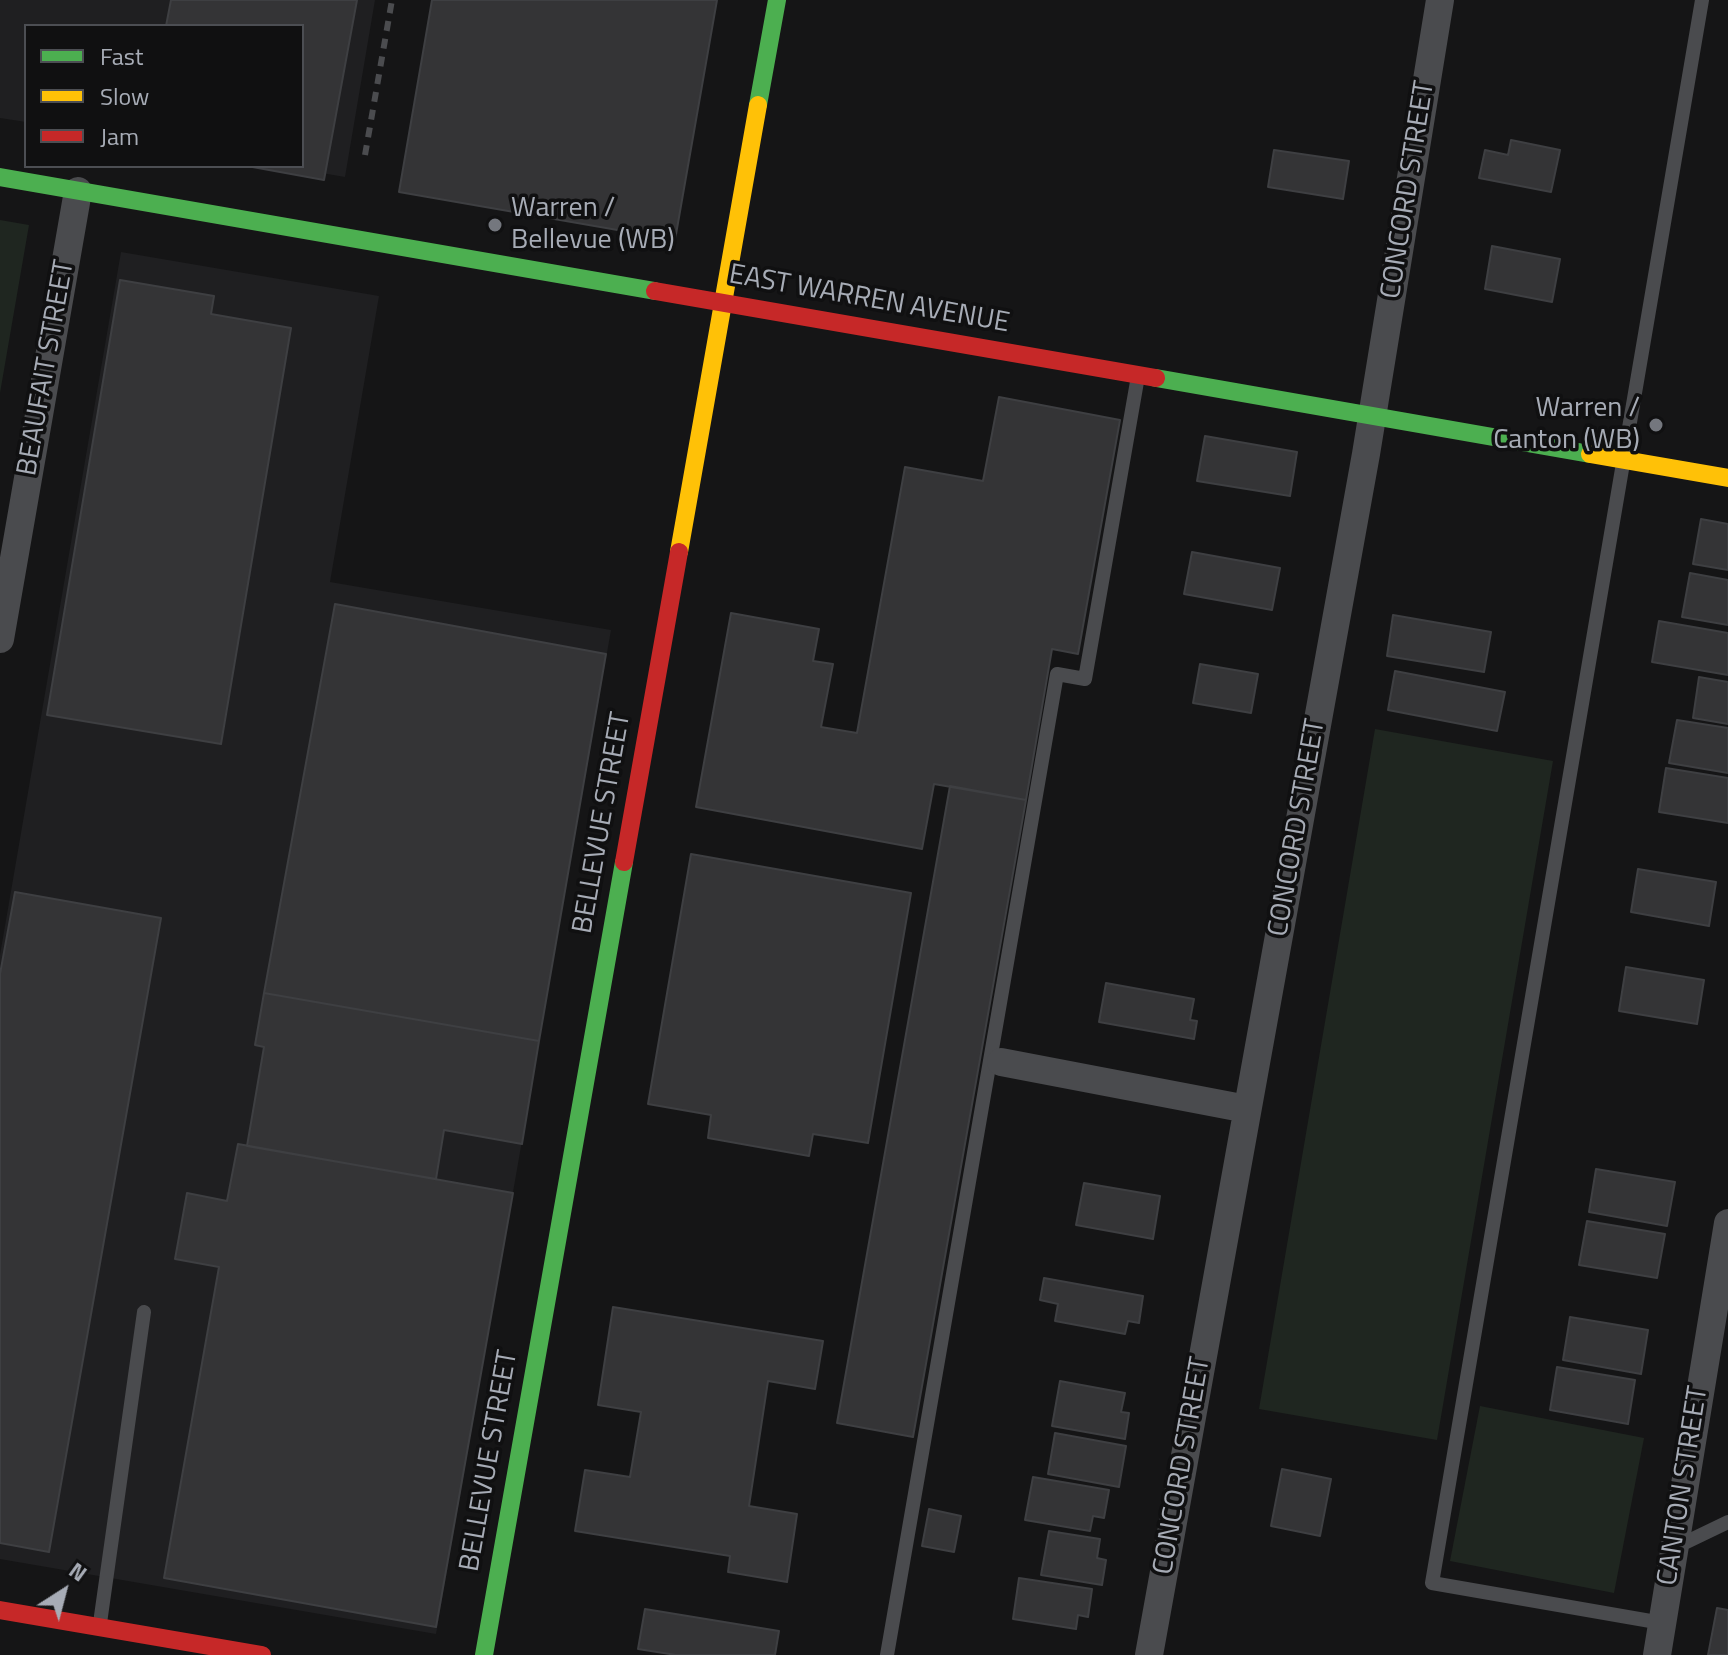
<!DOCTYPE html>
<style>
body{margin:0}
#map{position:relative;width:1728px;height:1655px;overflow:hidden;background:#151516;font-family:"Titillium Web",sans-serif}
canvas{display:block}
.legend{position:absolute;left:24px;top:24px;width:280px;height:144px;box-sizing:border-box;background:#101011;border:2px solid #4c4e53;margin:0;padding:10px 14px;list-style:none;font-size:24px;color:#a7acb6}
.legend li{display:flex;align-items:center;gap:16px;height:40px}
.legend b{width:40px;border:2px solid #4c4e53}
.north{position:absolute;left:24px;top:1551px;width:80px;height:80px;-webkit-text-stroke:6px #101011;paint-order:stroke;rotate:36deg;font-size:22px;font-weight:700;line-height:32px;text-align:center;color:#a7acb6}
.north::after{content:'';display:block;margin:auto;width:28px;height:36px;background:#a7acb6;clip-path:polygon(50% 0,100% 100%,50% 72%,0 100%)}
</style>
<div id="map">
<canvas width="1728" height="1655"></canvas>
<ul class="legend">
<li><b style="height:10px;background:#4caf50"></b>Fast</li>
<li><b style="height:10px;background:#ffc107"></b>Slow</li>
<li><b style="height:10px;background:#c62828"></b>Jam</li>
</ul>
<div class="north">N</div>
</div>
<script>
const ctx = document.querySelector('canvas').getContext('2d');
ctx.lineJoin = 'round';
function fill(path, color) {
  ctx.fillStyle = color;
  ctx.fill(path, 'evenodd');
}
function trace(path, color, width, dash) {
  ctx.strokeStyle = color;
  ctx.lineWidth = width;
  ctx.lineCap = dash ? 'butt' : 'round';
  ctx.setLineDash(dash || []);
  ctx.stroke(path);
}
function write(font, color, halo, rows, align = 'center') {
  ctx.font = font + ' "Titillium Web",sans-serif';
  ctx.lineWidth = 7;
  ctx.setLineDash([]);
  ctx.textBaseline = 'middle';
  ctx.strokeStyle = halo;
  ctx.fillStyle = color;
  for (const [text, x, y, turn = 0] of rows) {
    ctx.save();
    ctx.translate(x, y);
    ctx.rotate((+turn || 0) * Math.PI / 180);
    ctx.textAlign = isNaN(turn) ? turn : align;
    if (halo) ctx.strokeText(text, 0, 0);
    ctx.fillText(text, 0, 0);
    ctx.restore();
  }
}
const built = new Path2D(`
 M0 0H375L345 177 281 166H302V26H26V122L0 118Z
 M121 252 379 296 330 582 611 630 436 1634 0 1559V955Z`);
const green = new Path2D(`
 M0 220 29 225 0 393Z
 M1375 729 1553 761 1437 1440 1259 1409Z
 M1480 1406 1644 1438 1614 1593 1450 1561Z`);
const building = new Path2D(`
 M171 0H357L324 180 247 166H302V26H166Z
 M432 0H717L675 240 399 192Z
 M1511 140 1560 150 1551 192 1479 178 1485 150 1508 155Z
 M1274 150 1349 161 1343 199 1268 187Z
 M1492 246 1560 259 1552 302 1485 289Z
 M120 280 214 296 211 314 291 328 221 744 47 715Z
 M999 397 1120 420 1078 654 1052 649 1026 800 934 784 922 849 696 807 731 613 819 629 813 661 833 664 821 727 857 733 905 467 983 481Z
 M1205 436 1297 452 1290 496 1197 481Z
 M1701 519 1728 524V570L1693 564Z
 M1192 552 1280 568 1272 610 1184 594Z
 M1690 573 1728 580V625L1682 617Z
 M335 604 606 654 539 1041 264 993Z
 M1393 615 1491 632 1484 672 1387 656Z
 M1659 621 1728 633V675L1652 662Z
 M1200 664 1258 674 1251 713 1193 703Z
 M1395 671 1505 692 1497 731 1388 710Z
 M1699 677 1728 682V724L1693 718Z
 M1677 720 1728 728V773L1669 763Z
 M1666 768 1728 778V823L1659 812Z
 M950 786 1026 800 913 1437 837 1423Z
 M691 854 911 893 868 1143 813 1134 809 1156 708 1138 711 1115 648 1104Z
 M1638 869 1716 882 1709 926 1631 912Z
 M15 892 161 918 49 1552 0 1543V974Z
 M1626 967 1704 980 1697 1024 1619 1011Z
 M1106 983 1194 999 1190 1020 1197 1021 1194 1039 1099 1022Z
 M264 993 539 1041 522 1144 444 1130 436 1179 247 1146 264 1047 255 1045Z
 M238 1144 513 1193 436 1627 164 1578 219 1267 175 1259 187 1193 227 1201Z
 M1596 1169 1675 1182 1667 1226 1589 1212Z
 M1084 1183 1160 1196 1153 1239 1076 1225Z
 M1587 1221 1665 1234 1657 1278 1579 1265Z
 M1044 1278 1143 1296 1139 1323 1128 1321 1125 1334 1055 1321 1058 1304 1040 1300Z
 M613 1307 823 1341 815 1389 768 1381 749 1506 797 1514 787 1582 728 1572 730 1556 575 1531 585 1470 630 1477 641 1412 598 1405Z
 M1570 1317 1648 1330 1641 1374 1563 1360Z
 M1557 1367 1635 1380 1628 1424 1550 1410Z
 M1060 1381 1125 1393 1121 1412 1129 1413 1125 1439 1052 1426Z
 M1055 1433 1126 1446 1119 1487 1048 1474Z
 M1282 1469 1331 1479 1320 1536 1271 1526Z
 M1033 1477 1109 1490 1104 1518 1093 1516 1090 1531 1025 1520Z
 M929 1509 961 1516 954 1552 922 1546Z
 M1049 1531 1100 1539 1097 1558 1106 1560 1102 1585 1041 1575Z
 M1019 1578 1092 1589 1088 1617 1078 1615 1076 1629 1013 1619Z
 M1717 1608 1728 1610V1655H1708Z
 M645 1609 779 1631 775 1655H676L638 1649Z`);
const lane = new Path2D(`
 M1674 1548 1728 1522
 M100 1623 144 1312
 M1662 1623 1432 1583 1702 0
 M887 1655 1057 674 1085 679 1138 376`);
const street = new Path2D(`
 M0 639 78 191
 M1001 1062 1247 1109
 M1149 1655 1366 454 1440 0
 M1657 1655 1728 1223`);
const fast = new Path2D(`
 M758 105 777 0
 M0 177 655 291
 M1156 378 1590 454
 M484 1655 624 862`);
const slow = new Path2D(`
 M1590 454 1728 478
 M679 552 758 105`);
const jam = new Path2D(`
 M655 291 1156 378
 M624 862 679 552
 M0 1610 262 1655`);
const rail = new Path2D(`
 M365 155 392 0`);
const markers = [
 [495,225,8,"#74777e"],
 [1656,425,8,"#74777e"]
];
const streetNames = [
 ["CONCORD STREET",1409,190,-81],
 ["EAST WARREN AVENUE",869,300,10],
 ["BEAUFAIT STREET",47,368,-80],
 ["BELLEVUE STREET",603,823,-80],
 ["CONCORD STREET",1298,828,-80],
 ["BELLEVUE STREET",490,1461,-80],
 ["CONCORD STREET",1183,1466,-80],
 ["CANTON STREET",1684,1486,-81]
];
const poiNames = [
 ["Warren /",511,209],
 ["Bellevue (WB)",511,241],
 ["Warren /",1640,409,"right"],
 ["Canton (WB)",1640,441,"right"]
];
fill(built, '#1f1f21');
fill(green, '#1f2620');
fill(building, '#343436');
trace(building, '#3e3f42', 2);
trace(lane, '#4a4b4e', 14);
trace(street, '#4a4b4e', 28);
trace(fast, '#4caf50', 18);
trace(slow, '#ffc107', 18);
trace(jam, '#c62828', 18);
trace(rail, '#4b4c4f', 6, [10, 8]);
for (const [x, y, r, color] of markers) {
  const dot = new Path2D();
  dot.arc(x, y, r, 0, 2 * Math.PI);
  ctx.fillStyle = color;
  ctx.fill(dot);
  trace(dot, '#101011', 3);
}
write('28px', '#a7acb6', '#101011', streetNames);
write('28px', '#a7acb6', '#101011', poiNames, 'left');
</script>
